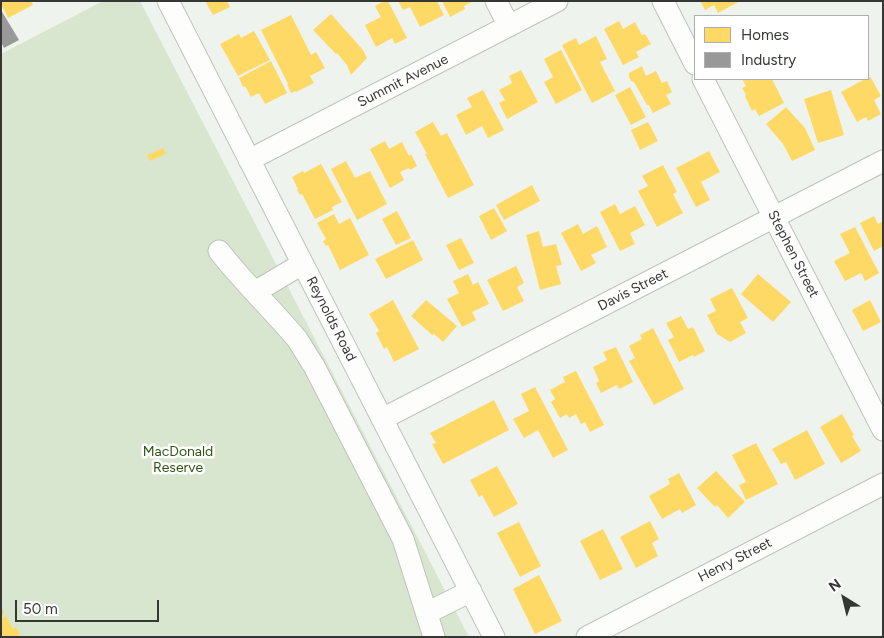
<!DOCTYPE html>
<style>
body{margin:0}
#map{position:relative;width:884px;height:638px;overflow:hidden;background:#eff3ed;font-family:Figtree,sans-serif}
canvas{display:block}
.frame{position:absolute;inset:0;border:2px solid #343733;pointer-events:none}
.legend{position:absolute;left:694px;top:15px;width:175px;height:65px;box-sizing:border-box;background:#fff;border:1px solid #aeafad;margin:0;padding:6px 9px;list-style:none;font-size:15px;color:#343733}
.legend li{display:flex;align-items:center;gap:10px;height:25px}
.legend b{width:25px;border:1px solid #aeafad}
.north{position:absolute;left:819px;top:573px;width:50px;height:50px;-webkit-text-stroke:4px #fff;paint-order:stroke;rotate:324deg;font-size:14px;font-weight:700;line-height:20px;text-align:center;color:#343733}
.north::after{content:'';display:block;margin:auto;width:18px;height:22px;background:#343733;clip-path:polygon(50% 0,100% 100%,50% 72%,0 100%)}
.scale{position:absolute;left:15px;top:600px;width:144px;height:22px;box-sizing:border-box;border:2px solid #343733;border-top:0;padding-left:6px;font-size:15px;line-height:18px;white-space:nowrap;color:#343733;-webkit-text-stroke:4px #fff;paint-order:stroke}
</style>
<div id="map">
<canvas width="884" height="638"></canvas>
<div class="frame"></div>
<ul class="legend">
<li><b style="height:14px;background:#ffd966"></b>Homes</li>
<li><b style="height:14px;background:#999"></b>Industry</li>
</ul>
<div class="north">N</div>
<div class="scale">50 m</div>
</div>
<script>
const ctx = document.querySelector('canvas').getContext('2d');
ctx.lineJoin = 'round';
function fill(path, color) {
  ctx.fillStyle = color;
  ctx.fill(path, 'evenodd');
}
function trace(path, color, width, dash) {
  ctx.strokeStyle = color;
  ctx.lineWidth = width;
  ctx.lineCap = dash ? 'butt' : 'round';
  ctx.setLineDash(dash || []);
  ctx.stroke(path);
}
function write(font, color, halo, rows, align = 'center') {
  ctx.font = font + ' Figtree,sans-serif';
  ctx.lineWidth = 5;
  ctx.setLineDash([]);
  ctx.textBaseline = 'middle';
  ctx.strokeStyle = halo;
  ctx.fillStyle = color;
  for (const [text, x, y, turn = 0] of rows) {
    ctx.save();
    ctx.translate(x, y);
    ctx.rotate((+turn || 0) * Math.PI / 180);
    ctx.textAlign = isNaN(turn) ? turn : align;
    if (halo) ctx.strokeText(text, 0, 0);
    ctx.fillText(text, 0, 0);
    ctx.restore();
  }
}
const green = new Path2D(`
 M103 1H140L469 637H1V54Z`);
const homes = new Path2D(`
 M1 1H31L33 5 8 18 1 4Z
 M205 1H227L230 7 213 15Z
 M384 1H388L407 38 395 44 392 38 376 47 365 25 381 17 375 6Z
 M398 1H437L444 15 420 27 410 7 403 10Z
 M442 1H473L464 6 465 9 450 17Z
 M700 1H740L718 13 714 5 705 10Z
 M331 14 363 50 367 58 351 75 347 65 337 53 336 54 313 30Z
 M291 15 311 55 316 52 325 68 310 76 314 83 296 92V91L291 93 287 84H288L261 30Z
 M619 21 623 29 635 22 642 35 645 34 651 44 636 52 639 57 623 65 604 29Z
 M254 31 270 60 238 76 220 44 239 34 241 38Z
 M596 36 607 59 600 62 615 91 592 103 562 45 576 38 579 45Z
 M561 50 582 90 556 104 544 82 553 77 544 59Z
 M271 61 287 93 265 104 259 93 251 97 245 86 243 87 239 78Z
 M642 66 646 76 656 71 662 83 667 81 672 92 666 95 671 104 653 113 649 105H647L634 82 631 81 629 77V73Z
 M521 70 538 102 507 119 499 103 505 100 499 90 512 83 509 76Z
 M870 76 881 96 874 100 881 114 868 121 866 117 857 122 841 92 865 79H868Z
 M742 79H772L784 103 759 116 755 109 752 111 745 96 746 95 742 88 746 86Z
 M630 87 646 117 631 125 615 95Z
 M483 90 504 130 488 138 482 126 466 135 456 115 472 107 467 98Z
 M831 90 844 135 818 143 804 99Z
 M786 107 805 128 815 150 792 161 783 144 766 124Z
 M433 122 441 136 447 133 474 185 448 198 425 154H427L415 132Z
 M648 122 658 141 640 150 631 130Z
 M385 141 389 149 402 142 409 156 411 154 417 166 410 170 409 168 400 172 404 180 390 188 370 149Z
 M163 148 166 154 150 161 147 155Z
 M709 151 720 172 701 182 710 200 696 207 676 168Z
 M346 161 355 178 370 171 387 204 357 220 331 169Z
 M321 164 342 202 332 207 333 210 315 219 302 194 300 195 297 190 298 189 292 177 303 171 304 173Z
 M663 165 677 192 673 194 683 213 657 227 638 191 648 186 642 176Z
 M532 185 540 201 504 220 496 205Z
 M615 204 620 214 635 206 645 225 630 233 635 244 620 251 600 212Z
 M494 208 507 231 491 240 479 216Z
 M397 211 411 238 396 245 382 219Z
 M334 214 339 224 350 218 369 255 340 270 328 245 326 246 323 241 326 239 317 223Z
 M874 216 878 224 883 221V246L874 251 860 223Z
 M578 224 583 234 597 226 607 247 591 255 596 263 581 271 561 233Z
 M855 227 879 273 865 281 861 273 845 281 834 261 850 253 840 234Z
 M539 231 543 247 556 244 562 265 556 266 561 284 540 290 526 235Z
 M461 238 474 263 459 270 446 245Z
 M413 240 423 260 386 279 375 259Z
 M516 266 524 283 517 287 524 301 503 311 487 280Z
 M468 274 473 285 478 282 489 304 472 312 476 320 462 327 447 299 459 293 453 281Z
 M758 274 791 302 773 322 741 294Z
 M732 288 748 318 740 322 746 333 730 342 717 334 707 315 716 311 710 299Z
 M393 300 419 349 394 362 387 347 384 349 376 333 379 331 369 314Z
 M426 300 457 326 443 342 434 334 432 335 411 316Z
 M870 300 881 322 863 331 852 310Z
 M681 316 688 329 693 327 705 351 694 357 693 355 679 362 668 340 674 337 666 323Z
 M653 328 684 389 654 405 629 361 635 358 629 346 642 339 640 335Z
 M616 347 633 382 619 389 617 385 601 393 596 383 599 381 593 367 607 360 603 352Z
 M576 371 604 425 590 432 585 422 581 424 576 414 569 418 567 414 560 418 551 402 555 399 550 390 565 382 563 377Z
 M535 387 568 450 553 458 538 430 524 438 513 419 529 411 521 394Z
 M494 400 509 430 443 464 432 444 436 443 430 433Z
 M842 414 854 435 852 436 861 451 841 463 820 427Z
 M807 430 825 464 795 480 786 462 781 464 772 449Z
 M756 443 778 484 746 500 739 485 746 482 732 455Z
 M497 466 518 504 494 517 482 495 479 497 470 480Z
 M716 471 745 502 728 518 717 505 715 507 697 488Z
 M679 473 696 505 682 513 680 509 662 519 649 496 670 484 668 479Z
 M650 521 659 539 652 543 658 556 636 568 620 537Z
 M519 522 541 566 520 577 497 533Z
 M603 529 623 569 600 580 580 541Z
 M539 575 562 621 535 634 513 589Z
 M1 605 4 613 1 618Z
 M6 616 13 629 16 627 20 634 17 637H1V619Z`);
const industry = new Path2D(`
 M1 10 19 40 4 48 1 42Z`);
const minor = new Path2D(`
 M168 1 494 637
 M496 1 509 26
 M663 1 695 64
 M703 79 883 430
 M249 160 557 1
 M219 251C243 282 272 309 297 339 303 348 308 357 314 366L403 539 434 637
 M255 292 302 264
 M382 419 883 161
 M427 613 471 591
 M587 637 883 484`);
const streetNames = [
 ["Summit Avenue",403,81,-27],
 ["Stephen Street",793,254,63],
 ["Davis Street",633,290,-27],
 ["Reynolds Road",331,319,63],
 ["Henry Street",735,560,-27]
];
const parkNames = [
 ["MacDonald",178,452],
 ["Reserve",178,468]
];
fill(green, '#d8e6d0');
fill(homes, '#ffd966');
fill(industry, '#999');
trace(minor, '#bfc2bd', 23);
trace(minor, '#fdfdfc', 21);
write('14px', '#343733', '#fff', streetNames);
write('14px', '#2c540f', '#fff', parkNames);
</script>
